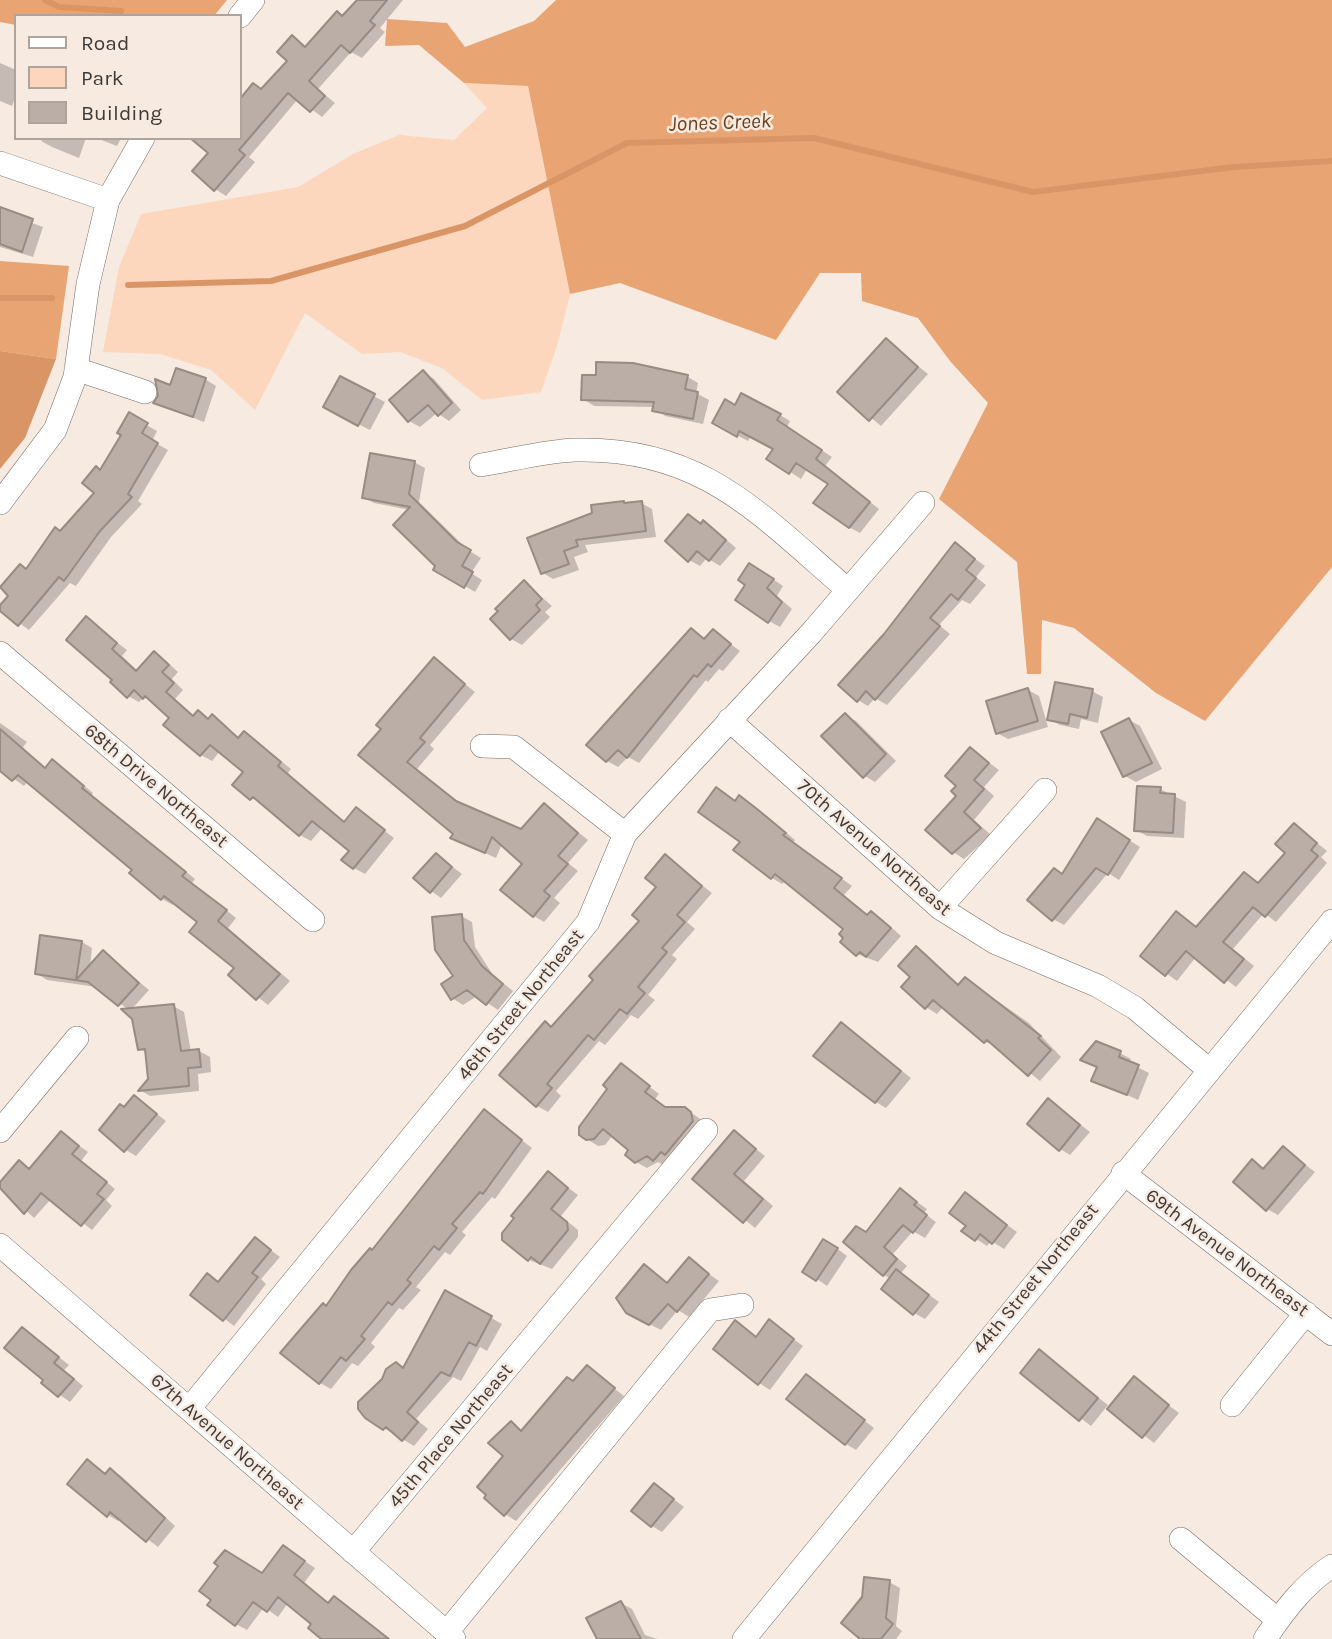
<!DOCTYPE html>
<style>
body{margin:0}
#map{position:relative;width:1332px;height:1639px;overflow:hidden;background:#f7eae1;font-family:Karla,sans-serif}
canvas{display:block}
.legend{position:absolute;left:14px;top:14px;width:228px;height:126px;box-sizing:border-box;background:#f7eae1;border:2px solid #aea49d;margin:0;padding:9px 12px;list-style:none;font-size:21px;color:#403a37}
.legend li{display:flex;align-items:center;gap:14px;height:35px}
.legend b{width:35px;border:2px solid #aea49d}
</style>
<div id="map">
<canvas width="1332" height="1639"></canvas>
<ul class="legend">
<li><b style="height:9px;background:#fff"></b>Road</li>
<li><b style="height:19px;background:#fdd7bd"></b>Park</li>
<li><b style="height:19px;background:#bbaea6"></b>Building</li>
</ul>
</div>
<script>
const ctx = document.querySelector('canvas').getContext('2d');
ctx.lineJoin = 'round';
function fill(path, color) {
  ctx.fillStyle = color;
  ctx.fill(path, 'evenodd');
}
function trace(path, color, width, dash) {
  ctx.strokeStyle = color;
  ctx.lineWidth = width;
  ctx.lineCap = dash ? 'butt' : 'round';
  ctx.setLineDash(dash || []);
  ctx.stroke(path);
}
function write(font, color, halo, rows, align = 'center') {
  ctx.font = font + ' Karla,sans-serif';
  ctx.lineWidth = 5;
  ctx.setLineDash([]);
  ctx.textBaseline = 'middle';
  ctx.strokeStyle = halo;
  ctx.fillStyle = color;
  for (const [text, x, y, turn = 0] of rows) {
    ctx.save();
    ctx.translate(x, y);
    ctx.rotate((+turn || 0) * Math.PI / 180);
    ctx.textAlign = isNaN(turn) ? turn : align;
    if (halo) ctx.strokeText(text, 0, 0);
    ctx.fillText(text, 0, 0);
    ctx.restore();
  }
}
const green = new Path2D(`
 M464 83 528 86 570 294 557 346 541 392 482 400 442 368 400 352 362 354 305 313 255 410 211 370 160 354 103 352 119 267 141 214 298 187 353 154 399 135 454 140 487 108Z`);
const forest = new Path2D(`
 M0 0H227L214 16H16V25L0 22Z
 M556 0H1332V567L1205 721 1156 693 1074 628 1042 620 1041 674H1027L1017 562 939 499 988 403 950 361 918 318 862 301 861 273H820L776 340 620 283 570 294 528 86 464 83 419 45 385 46 387 19 447 23 465 47 534 21Z
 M0 261 69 266 56 359 0 351Z`);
const water = new Path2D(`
 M0 351 56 359 25 438 0 469Z`);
const shadow = new Path2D(`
 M359 0H403L380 28 385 32 362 58 351 52 318 89 335 103 322 117 298 99 249 157 255 162 226 196 215 189 240 138V102L254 85 262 90 290 60 292 38 307 47Z
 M0 63 16 70V96L12 106 0 101Z
 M43 138H86L79 158 52 147 41 141Z
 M96 138H121L117 146Z
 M0 211 43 227 33 257 0 247Z
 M886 340 928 374 881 426 840 392Z
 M633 365 688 377 698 383 696 393 709 400 703 424 665 416 655 407 594 406 583 399 598 377Z
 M423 372 434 379 461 410 449 421 437 413 420 427 409 421 391 400Z
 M340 378 385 402 370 430 336 413Z
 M205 379 216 386 204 422 155 403 171 387Z
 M736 407 780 415 790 421 787 427 832 457 825 466 879 509 860 533 841 523 815 503 830 484 807 469 801 479 769 458 775 449 751 436 748 441 714 423Z
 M129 415 157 431 152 441 168 450 138 501 142 504 111 537 76 586 70 583 29 630 0 609 10 596 1 588 20 566 27 570 96 493 102 471 123 434Z
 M414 462 425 468 419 502 468 550 481 558 471 573 482 580 475 592 436 569 437 566 410 510 374 503 363 497Z
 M623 502 641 503 652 509 656 537 585 545 588 552 574 557 579 570 553 579 543 573 593 515Z
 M689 516 714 529 736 548 720 566 707 558 700 566 689 560Z
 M956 545 985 566 976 577 986 585 970 604 962 600 939 625 950 634 887 705 875 698 868 706 858 700 885 635Z
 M761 571 783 586 777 596 792 609 780 627 769 621 748 585Z
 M524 582 552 606 545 612 550 617 522 645 511 639 500 611Z
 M86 619 127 650 122 656 138 671 154 654 165 660 178 672 172 679 183 690 175 699 195 717 199 712 210 719 212 717 240 738 244 733 255 740 291 769 288 773 345 823 356 809 394 838 365 874 354 868 351 851 323 827 311 841 300 835 263 803 251 798 245 772 220 751 212 761 201 755 171 718 155 703 144 697 139 702 128 696 115 680Z
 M691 630 706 640 713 631 740 651 723 671 719 669 708 682 706 680 639 763 628 757 618 767 607 761Z
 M435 660 475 692 430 745 434 749 417 769 463 805 522 831 544 805 588 840 568 863 578 871 554 898 560 903 544 922 534 916 524 863 502 844 496 858 463 843 383 729Z
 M1028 690 1039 696 1048 727 1008 739 997 733Z
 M1092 691 1103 697 1098 723 1081 719 1079 729 1060 725 1049 719Z
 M845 715 856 721 896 761 875 782 865 776Z
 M1129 720 1140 726 1162 769 1136 782 1125 776Z
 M0 723 27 742 23 747 30 756 46 769 52 762 63 768 93 793 92 795 195 879 192 883 236 918 228 928 290 981 268 1005 230 975 237 967 200 921 175 902 173 905 162 899 132 873 135 870 28 781 24 786 0 769Z
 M970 749 999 770 984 787 994 796 974 820 991 835 964 859 953 852 959 786Z
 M1160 789 1186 802 1184 838 1147 836 1136 830Z
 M736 802 750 804 768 817 795 840 793 843 852 886 844 895 869 916 871 913 882 919 901 936 878 962 857 954 846 929 786 880 782 884 772 878 742 842Z
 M1295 825 1327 851 1321 857 1327 863 1276 922 1264 913 1233 949 1254 966 1236 987 1196 957 1177 981 1142 956 1177 913 1198 928 1244 874 1259 884 1288 853Z
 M1108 827 1140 847 1119 880 1108 873 1064 925 1053 919Z
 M437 855 462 874 441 898 431 891Z
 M665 857 712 893 687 922 695 929 672 955 677 959 648 995 655 1000 638 1019 631 1015 605 1045 599 1041 556 1091 561 1096 548 1112 537 1106 545 1024 553 1028 642 921 658 887Z
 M461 916 472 922 475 947 493 975 513 991 498 1010 477 996 463 1005 452 998Z
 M82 942 92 948 90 967 103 952 149 990 131 1010 173 1006 184 1012 191 1052 199 1051 210 1057 211 1072 198 1074 199 1091 150 1096 140 1090 150 1080 147 1053 140 1049 133 1018 129 1010 97 987 47 980 36 973Z
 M916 949 960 985 966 979 1029 1023 1061 1057 1040 1081 997 1046 985 1042 944 1006 937 1014 926 1007 913 977Z
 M842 1024 911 1078 886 1108 876 1102Z
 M1120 1053 1131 1059 1129 1063 1149 1073 1138 1100 1094 1080 1099 1068 1083 1060Z
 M621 1065 659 1094 655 1099 667 1109 684 1108 702 1120 665 1166 658 1162 647 1168 636 1162 631 1150 613 1135 605 1145 598 1146 587 1139Z
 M135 1097 166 1121 136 1156 126 1150 125 1109Z
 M1049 1100 1090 1132 1070 1155 1060 1149Z
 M485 1112 532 1148 495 1199 492 1197 462 1232 466 1235 450 1255 445 1252 416 1287 421 1290 403 1310 399 1308 371 1343 375 1347 358 1366 352 1363 331 1389 320 1383 283 1353 327 1307Z
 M734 1132 765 1156 744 1181 773 1206 755 1228 694 1178Z
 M61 1133 88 1152 81 1161 115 1189 106 1200 112 1206 92 1230 51 1199 34 1218 0 1186 19 1162 31 1170Z
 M1283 1148 1315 1172 1278 1215 1267 1209 1252 1161 1265 1169Z
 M548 1173 578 1195 561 1216 578 1230V1237L552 1269 529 1260Z
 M900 1190 927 1209 924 1213 936 1222 925 1238 913 1231 893 1254 907 1266 900 1274 939 1302 925 1319 914 1313 891 1279 884 1275 866 1234Z
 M966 1195 1017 1232 1004 1249 991 1241 987 1246 964 1231 968 1225Z
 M256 1239 280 1257 261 1279 266 1284 234 1326 193 1295 208 1275 220 1283Z
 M835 1247 847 1256 827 1286 817 1279Z
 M689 1260 719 1281 689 1317 678 1310 661 1330 633 1316 645 1267 669 1284Z
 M445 1292 502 1324 487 1351 480 1347 461 1381 453 1377 416 1419 428 1429 414 1446 372 1421 384 1380 396 1364 405 1369Z
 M770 1322 803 1346 770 1390 759 1383 736 1323 758 1338Z
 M23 1329 69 1365 64 1370 83 1386 70 1402 43 1383 46 1380Z
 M1039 1352 1108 1405 1091 1426 1022 1373Z
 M587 1367 624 1396 516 1521 505 1514 511 1424 523 1431Z
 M806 1376 874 1428 856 1450 846 1444Z
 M1134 1379 1179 1413 1154 1443 1110 1409Z
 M87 1462 107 1475 111 1470 121 1476 175 1526 158 1547 121 1519 118 1521 108 1515Z
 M655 1485 684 1507 662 1532 652 1526Z
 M284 1547 315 1568 304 1583 329 1604 334 1598 345 1604 389 1639H324L314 1623 288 1603 278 1617 264 1607 247 1630 236 1624 263 1575Z
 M889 1582 900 1588 896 1626 902 1631 896 1639H863Z
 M621 1603 632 1609 645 1635 657 1639H599Z`);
const stream = new Path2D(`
 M45 0 59 7 121 11
 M128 285 271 281 465 226 627 143 814 138 1033 192 1234 167 1332 161
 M0 298H52`);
const building = new Path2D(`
 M357 0H387L370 21 375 25 350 53 341 45 309 81 325 96 310 112 288 93 239 150 245 155 214 191 192 171 208 153 190 138H240V99L253 83 261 89 287 61 277 52 292 35 305 47 337 11 342 16Z
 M0 207 33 219 22 252 0 244Z
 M886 338 918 367 869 421 837 392Z
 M596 362 633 363 688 375 685 389 698 392 693 419 652 411 654 402 581 400 582 375H596Z
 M176 368 206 378 193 417 153 403 158 396 155 379 170 385Z
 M423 370 452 403 438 416 428 405 408 422 389 400Z
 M340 376 375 394 358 426 323 407Z
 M741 393 781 414 777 420 822 450 816 459 870 502 849 528 813 503 828 484 796 463 789 474 766 459 773 449 739 431 737 437 712 423 725 399 735 405Z
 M129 412 148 423 142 433 158 443 128 494 132 497 100 531 64 581 59 577 18 626 0 611V605L8 596 0 587 20 564 26 569 55 527 60 531 94 493 82 483 96 466 100 470 121 435 117 433Z
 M370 453 415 461 409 494 457 542 471 550 462 566 473 572 464 588 433 570 435 566 393 525 410 507 362 498Z
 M624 501V503L642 501 646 531 576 540 578 546 564 551 569 564 541 574 527 538 592 513 591 505Z
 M688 514 701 524 703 520 726 540 709 561 697 551 688 562 665 541Z
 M955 542 975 559 966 570 976 578 958 600 951 594 930 618 940 626 875 700 866 691 857 702 838 685 884 634Z
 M749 563 774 579 767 588 782 602 768 623 735 600 745 585 738 580Z
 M524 580 542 599 536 605 540 610 510 640 490 619 498 611 495 609Z
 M86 616 117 643 112 649 136 671 154 651 169 665 162 672 174 683 166 692 193 716 198 710 208 719 212 714 238 738 244 731 281 762 278 766 344 822 356 807 385 830 353 869 341 860 349 851 312 821 299 836 253 797 250 800 232 785 243 772 210 745 200 756 163 725 169 718 145 696 143 699 134 690 127 698 110 682 112 680 66 640Z
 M691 628 704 639 713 629 731 644 711 667 708 664 697 677 694 675 627 758 618 750 606 762 586 745Z
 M434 657 465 684 420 738 425 742 407 762 456 801 521 829 544 803 578 833 558 856 568 864 544 891 550 896 533 917 500 890 522 864 492 837 485 853 450 838 453 834 358 755 381 729 376 725Z
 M1055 682 1093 689 1087 718 1070 714 1068 724 1047 720Z
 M1028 688 1038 721 996 734 986 701Z
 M845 713 886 754 863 778 821 736Z
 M1129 718 1152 763 1123 777 1101 732Z
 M0 729 45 768 52 759 84 786 82 788 186 872 182 876 227 910 218 921 280 974 256 1000 228 975 234 968 189 932 197 922 164 896 161 900 129 873 132 870 18 775 12 781 0 771Z
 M970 747 989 763 974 780 984 789 964 812 981 828 952 854 925 830 956 796 951 791 956 786 945 776Z
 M1137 786 1161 787 1160 793 1175 794 1173 833 1134 831Z
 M716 787 735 801 739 795 757 809 786 833 783 835 842 878 834 888 867 915 871 911 891 928 866 957 860 952 856 956 840 942 843 938 839 934 843 929 775 874 771 879 733 850 740 842 698 812Z
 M1097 818 1130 840 1108 875 1096 868 1052 921 1027 900 1054 868 1062 874Z
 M1294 823 1317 843 1311 850 1318 856 1265 917 1253 907 1223 942 1244 959 1224 983 1186 951 1165 976 1140 956 1176 911 1196 927 1244 872 1258 883 1285 853 1275 844Z
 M436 853 452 867 430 893 413 878Z
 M665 854 702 886 677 915 685 922 662 948 667 952 638 987 645 993 627 1014 620 1009 594 1040 588 1035 547 1084 552 1088 536 1107 499 1075 545 1021 551 1027 593 980 589 976 639 921 632 915 656 887 645 878Z
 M462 914 464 940 482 966 503 984 486 1005 467 990 451 1000 441 984 453 976 435 950 432 917Z
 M40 935 82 941 76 980 103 950 139 983 118 1006 88 982 35 974Z
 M916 946 958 985 965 977 1041 1036 1038 1038 1051 1050 1028 1076 987 1040 984 1043 933 1000 925 1009 901 987 910 977 898 966Z
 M174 1004 181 1051 199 1049 201 1067 188 1068 189 1086 138 1091 148 1079 145 1049 138 1050 132 1019 121 1009Z
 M841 1022 901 1071 875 1103 813 1056Z
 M1096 1041 1121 1051 1119 1057 1139 1065 1127 1095 1091 1081 1097 1067 1080 1060Z
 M621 1063 650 1086 645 1092 665 1107H685L691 1112 693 1121 665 1155 661 1152 653 1161 647 1156 635 1163 625 1155 628 1150 603 1129 594 1139 586 1140 579 1135V1127L607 1089 603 1085Z
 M134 1095 157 1114 124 1152 99 1130 120 1104 124 1107Z
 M1048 1098 1080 1125 1059 1151 1027 1124Z
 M484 1109 522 1140 483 1194 480 1192 452 1224 457 1228 439 1250 434 1246 407 1280 411 1283 392 1305 388 1302 361 1336 365 1339 346 1361 341 1357 319 1384 280 1353 323 1303 326 1306 351 1270 370 1248 372 1250Z
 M734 1130 756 1149 734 1174 763 1199 743 1223 692 1179Z
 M61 1131 79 1146 72 1154 107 1182 97 1194 104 1199 81 1226 41 1193 24 1214 0 1188V1182L19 1160 29 1169Z
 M1283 1146 1305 1165 1266 1211 1233 1182 1252 1159 1263 1169Z
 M548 1171 568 1188 551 1209 567 1222 568 1230 540 1264 531 1257 528 1261 502 1240V1233L514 1218 511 1216Z
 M900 1188 917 1202 914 1205 927 1215 913 1233 903 1225 884 1247 897 1259 883 1276 843 1242 856 1226 866 1232Z
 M965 1192 1007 1225 992 1244 980 1234 975 1241 961 1231 966 1226 949 1213Z
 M255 1237 271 1250 252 1273 258 1277 223 1321 190 1295 207 1273 218 1282Z
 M823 1239 838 1248 816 1281 802 1272Z
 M689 1257 709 1274 677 1312 668 1304 649 1325 626 1313 616 1298 644 1264 667 1283Z
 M896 1269 929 1295 913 1315 881 1289Z
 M445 1290 492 1316 476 1346 469 1342 450 1376 441 1372 407 1412 418 1422 402 1441 386 1427 383 1430 365 1418 358 1409V1402L382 1379 386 1369 396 1362 403 1368Z
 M769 1319 794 1339 758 1385 713 1349 735 1320 756 1337Z
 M22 1327 59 1357 54 1363 74 1379 58 1397 41 1383 43 1380 4 1348Z
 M1039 1349 1098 1398 1079 1421 1020 1373Z
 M587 1365 615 1388 504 1516 484 1498 486 1495 477 1487 503 1456 488 1443 511 1421 521 1431 567 1377 573 1381Z
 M806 1374 865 1420 845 1445 786 1399Z
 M1134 1376 1169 1405 1142 1438 1107 1409Z
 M87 1459 105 1474 110 1468 165 1518 146 1542 110 1512 107 1517 67 1484Z
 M654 1483 674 1499 651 1527 631 1511Z
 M283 1545 305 1561 294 1575 328 1603 334 1596 389 1639H321L308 1628 311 1624 278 1597 267 1612 253 1602 235 1626 207 1605 211 1600 199 1591 218 1566 214 1563 225 1550 262 1573Z
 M864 1577 890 1580 886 1618 893 1624 881 1639H860L841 1623 862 1597Z
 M621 1601 641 1639H597L586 1618Z`);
const minor = new Path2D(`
 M240 16 253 0
 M0 163 108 200
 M76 369 145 392
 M481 465C512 460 545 451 576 450 703 447 759 514 848 590
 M0 503 55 430 75 377 88 284 108 200 143 138
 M0 653 313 920
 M729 720 940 908 996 943 1098 986 1135 1008 1208 1069
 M482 746 514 747 625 834
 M940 908 1045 790
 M0 1131 77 1038
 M1123 1173 1332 1334
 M0 1245 454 1639
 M1232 1405 1306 1313
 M189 1409 588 922 625 834 812 632 923 503
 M1181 1539 1278 1620
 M353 1552 706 1130
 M447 1632 710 1310 742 1305
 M744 1639 1332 921
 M1265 1639C1284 1611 1304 1584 1332 1566`);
const streetNames = [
 ["68th Drive Northeast",156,786,40],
 ["70th Avenue Northeast",874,848,41],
 ["46th Street Northeast",521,1005,-51],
 ["69th Avenue Northeast",1227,1253,37],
 ["44th Street Northeast",1036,1279,-51],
 ["45th Place Northeast",451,1436,-50],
 ["67th Avenue Northeast",227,1442,41]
];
const waterNames = [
 ["Jones Creek",720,123,-2]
];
fill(green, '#fdd7bd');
fill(forest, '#e9a474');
fill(water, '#da9566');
fill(shadow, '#0003');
trace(stream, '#da9566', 6);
fill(building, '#bbaea6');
trace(building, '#988b83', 2);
trace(minor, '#776b63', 24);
trace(minor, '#fff', 23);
write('19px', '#403a37', '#f7eae1', streetNames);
write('italic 21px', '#6c3e1b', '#f7eae1', waterNames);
</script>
